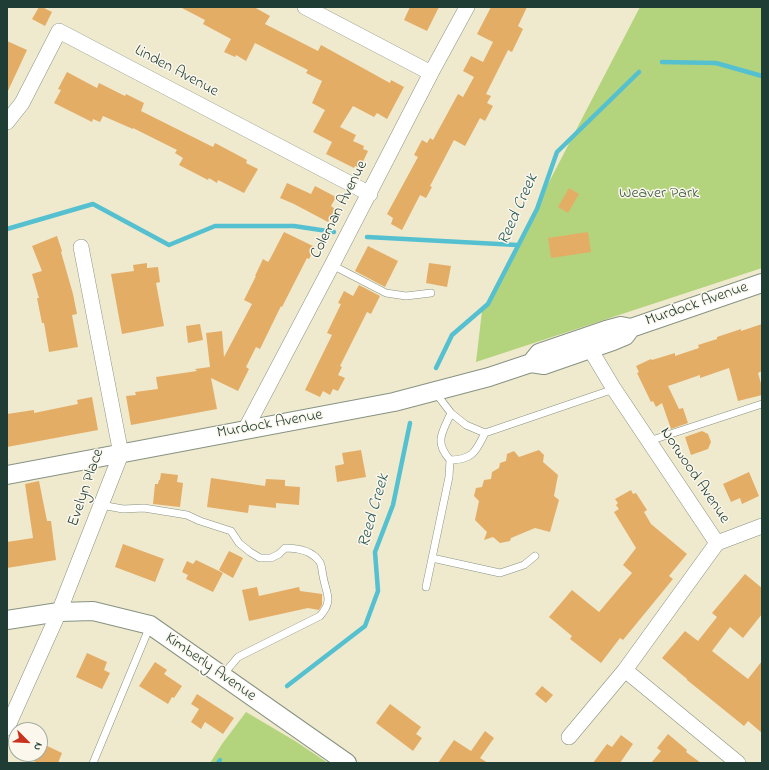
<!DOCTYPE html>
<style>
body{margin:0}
#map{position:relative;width:769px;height:770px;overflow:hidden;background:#efe9ce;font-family:"Indie Flower",sans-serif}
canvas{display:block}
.frame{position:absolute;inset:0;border:8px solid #1f3d34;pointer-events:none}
.north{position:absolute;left:8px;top:722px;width:40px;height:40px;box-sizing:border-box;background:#fbf7ec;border:1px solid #a3ada2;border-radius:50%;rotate:114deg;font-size:11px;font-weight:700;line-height:16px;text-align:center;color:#1f3d34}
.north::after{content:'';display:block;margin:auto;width:14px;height:18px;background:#c8321e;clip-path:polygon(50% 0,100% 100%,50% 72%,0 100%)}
</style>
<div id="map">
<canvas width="769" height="770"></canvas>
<div class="frame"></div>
<div class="north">N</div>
</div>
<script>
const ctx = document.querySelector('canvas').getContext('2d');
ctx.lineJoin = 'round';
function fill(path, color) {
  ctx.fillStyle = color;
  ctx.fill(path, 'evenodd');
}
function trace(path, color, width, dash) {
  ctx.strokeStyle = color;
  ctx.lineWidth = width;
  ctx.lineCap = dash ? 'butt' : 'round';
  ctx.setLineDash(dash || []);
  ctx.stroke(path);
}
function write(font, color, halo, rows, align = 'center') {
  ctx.font = font + ' "Indie Flower",sans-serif';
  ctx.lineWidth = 3;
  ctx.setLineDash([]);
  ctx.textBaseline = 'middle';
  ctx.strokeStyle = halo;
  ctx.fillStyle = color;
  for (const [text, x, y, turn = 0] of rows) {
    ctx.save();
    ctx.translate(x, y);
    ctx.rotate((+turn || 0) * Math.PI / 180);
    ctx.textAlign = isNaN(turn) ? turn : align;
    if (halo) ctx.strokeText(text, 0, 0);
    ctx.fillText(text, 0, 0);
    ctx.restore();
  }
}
const green = new Path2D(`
 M640 7H762V268L476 362 482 311Z
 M246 712 295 741 328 763H210L222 744Z`);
const stream = new Path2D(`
 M662 62 716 63 762 76
 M7 229 93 204 169 245 215 226H294L334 232
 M367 237 517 245
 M436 368 452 335 488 304 537 209 557 152 639 72
 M287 686 365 626 378 591 375 552 393 505 410 423
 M218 763 220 760`);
const building = new Path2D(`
 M39 7H42L52 12 45 26 32 19Z
 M180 7H254L270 16 265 24 318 51 321 45 390 83 391 80 404 87 387 119 377 113 374 117 353 106 340 127 356 135 353 141 364 146 363 149 368 151 360 168 355 166 354 168 326 154 332 142 313 132 325 110 312 103 322 81 306 73 308 70 255 43 246 61 236 55 235 57 224 52 231 39 203 24 205 20Z
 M410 7H439L427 31 404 20Z
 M491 7H527L518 26 523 29 512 52 508 50 486 94 491 96 487 103 493 106 485 121 480 118 465 146 454 140 430 186 432 187 426 198 420 195 402 230 391 224 393 218 387 214 418 157 414 155 422 140 427 143 430 138 433 140 458 94 463 97 474 77 463 71 471 56 483 62 493 42 477 34Z
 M7 41 27 50 7 93Z
 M67 72 97 88 99 83 125 96 126 94 144 103 141 111 213 147 215 143 247 160 246 163 258 169 244 193 218 180 217 183 209 178 208 180 179 165 183 158 175 153 177 150 133 128V129L103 116 100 122 93 119 92 122 54 103 61 90 58 89Z
 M287 183 311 194 315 186 336 197 331 206 335 209 328 222 294 204 280 198Z
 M569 188 579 194 568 213 558 207Z
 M284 232 315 247 309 259 307 258 282 307 281 306 260 349 256 347 246 367 249 369 238 391 211 378 217 409 131 425 126 396 136 395 135 392 158 389 156 377 197 371 195 369 210 367 206 333 222 331 224 357 252 304 244 300 256 276H255L263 259 268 262 270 259Z
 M588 232 591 252 551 258 548 238Z
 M57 236 62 251 61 252 73 294 77 314 72 315 78 347 49 352 44 323H42L37 298H39L32 274 42 271 32 246Z
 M368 246 398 261 385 287 355 271Z
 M147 263V268L158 267 160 282 156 283 164 326 122 334 111 274 134 271 133 265Z
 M429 263 451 266 447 287 426 283Z
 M359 285 380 296 371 314 367 312 340 366 342 367 338 375 345 378 338 391 333 389 330 395 323 391 320 397 305 390 332 335 327 333 341 304 338 303 344 291 353 296Z
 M200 324 203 340 188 343 186 326Z
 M762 324V371L758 373 762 387V395L738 401 729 368 700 378V375L668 386 679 409 683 408 688 423 671 429 662 403 656 407 653 401 651 402 637 373 639 372 636 366 651 359 652 360 675 353V356L699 348 698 345 717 339V337L741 329V331Z
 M92 397 98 430 7 447V414L34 410V413L78 404 77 400Z
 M702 431 708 434 711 442 708 449 691 455 685 437Z
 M361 450 366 477 337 482 335 466 344 464 342 453Z
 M539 450 544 455 543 462 558 475 554 496 559 500 550 532 535 528 511 538 510 541 500 543 493 537 484 540 487 532 475 520 479 501 474 496 476 488 482 487 484 480 491 479 492 472 499 468 500 463 506 461 507 454 514 451 519 457Z
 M749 472 759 496 742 504 740 498 731 502 723 484Z
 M161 473 178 475 177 482 183 483 180 507 153 504 155 484H158L159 480H160Z
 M211 478 265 486 266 479 285 480V486L300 487 299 505 276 503V508L249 505 248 513 207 507Z
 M39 481 47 521H51L56 560 7 568V542L33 538 25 484Z
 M631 490 633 494 636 493 647 510 644 512 651 524 687 554 669 576 673 579 623 640 620 638 601 663 570 639 572 636 549 617 572 590 599 612 632 573 623 565 636 548 614 512 619 509 616 505 618 503 615 499Z
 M123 544 164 559 155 582 115 567Z
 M229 551 243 558 233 578 219 570Z
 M196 560 223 573 213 592 186 579 188 575 182 572 187 561 193 564Z
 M745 574 762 588V614L743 638 730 627 712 651 748 679 762 661V733L748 721 744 726 687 680V679L662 658 685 631 698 641 717 617 712 613Z
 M257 587 259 596 299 587 300 591 322 594V605L319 610 308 608 249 621 242 590Z
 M87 653 107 662 104 670 110 673 102 689 76 677Z
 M155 662 167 670 164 674 182 686 174 698 172 697 168 704 139 686Z
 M542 686 553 695 546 703 535 694Z
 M197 694 234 718 223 734 205 722 201 729 191 722 199 709 191 704Z
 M390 704 421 727 416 734 422 738 413 751 376 723Z
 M485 731 494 738 480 758 488 763H438L454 740 471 751Z
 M668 734 687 750 686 752 701 763H651L661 751 657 748Z
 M621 735 633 744 620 763H593L607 744 612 747Z
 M43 744 62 753 58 763H34L38 754H40Z`);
const service = new Path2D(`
 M332 265 386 293 406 296 431 293
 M435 392 451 413 466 425 485 433 614 389
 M649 441 762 404
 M450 460C473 460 476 451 485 433
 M101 505 123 509 144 508 187 515 200 521 231 531 239 543 250 552 260 558H271L279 554 285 548C297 548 311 550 319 561 322 564 322 572 323 576 326 594 334 600 320 616L238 657 222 676
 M432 558 500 573 524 565 535 556
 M426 587 449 477 450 460C434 442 442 433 451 413
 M93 763 150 626`);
const minor = new Path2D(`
 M305 7 431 73
 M7 122 22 103 59 31 370 194
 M588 339 590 349 614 389 717 543 625 670 738 763
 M245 430 332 265 431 73 467 7
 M717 543 762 526
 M7 728 59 612 121 454 81 247
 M569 737 625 670`);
const tertiary = new Path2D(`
 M531 363 539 353 606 330 621 326 631 328 762 283
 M7 475 394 402 489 377 531 363 544 365 613 341 625 336 631 328
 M7 620 59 612 93 611 150 625 347 763`);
const streetNames = [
 ["Linden Avenue",176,72,28],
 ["Coleman Avenue",340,210,-63],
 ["Murdock Avenue",697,305,-19],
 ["Murdock Avenue",270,425,-10],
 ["Norwood Avenue",694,476,56],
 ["Evelyn Place",87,488,-71],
 ["Kimberly Avenue",210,668,35]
];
const parkNames = [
 ["Weaver Park",659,194]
];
const waterNames = [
 ["Reed Creek",519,210,-66],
 ["Reed Creek",375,511,-74]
];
fill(green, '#b3d47c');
trace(stream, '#55c0d0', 4.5);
fill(building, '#e4ad66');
trace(service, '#879381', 8);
trace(minor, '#879381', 16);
trace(tertiary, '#879381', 20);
trace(service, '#fff', 7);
trace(minor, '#fff', 15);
trace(tertiary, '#fff', 18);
write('16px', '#1f3d34', '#fbf7ec', streetNames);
write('16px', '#3d5b42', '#fbf7ec', parkNames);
write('italic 17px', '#2c5e5b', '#fbf7ec', waterNames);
</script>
